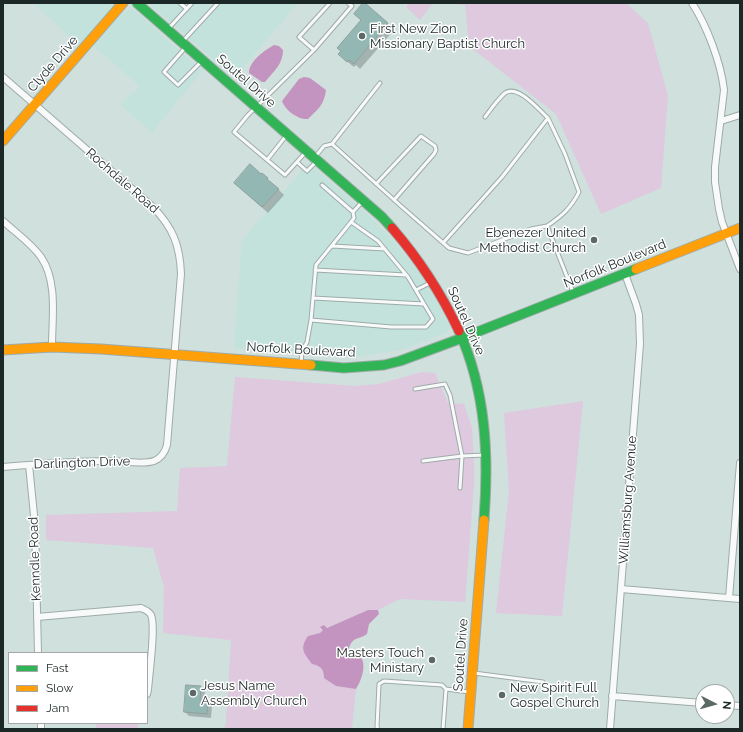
<!DOCTYPE html>
<style>
body{margin:0}
#map{position:relative;width:743px;height:732px;overflow:hidden;background:#cfe0dd;font-family:Raleway,sans-serif}
canvas{display:block}
.frame{position:absolute;inset:0;border:4px solid #1c2826;pointer-events:none}
.legend{position:absolute;left:8px;top:652px;width:140px;height:72px;box-sizing:border-box;background:#fff;border:1px solid #a4a9a8;margin:0;padding:5px 7px;list-style:none;font-size:12px;color:#1c2826}
.legend li{display:flex;align-items:center;gap:8px;height:20px}
.legend b{width:20px;border:1px solid #a4a9a8}
.north{position:absolute;left:695px;top:684px;width:40px;height:40px;box-sizing:border-box;background:#fff;border:1px solid #a4a9a8;border-radius:50%;rotate:96deg;font-size:11px;font-weight:700;line-height:16px;text-align:center;color:#1c2826}
.north::after{content:'';display:block;margin:auto;width:14px;height:18px;background:#5b6866;clip-path:polygon(50% 0,100% 100%,50% 72%,0 100%)}
</style>
<div id="map">
<canvas width="743" height="732"></canvas>
<div class="frame"></div>
<ul class="legend">
<li><b style="height:5px;background:#30b455"></b>Fast</li>
<li><b style="height:5px;background:#ff9f0a"></b>Slow</li>
<li><b style="height:5px;background:#e5322d"></b>Jam</li>
</ul>
<div class="north">N</div>
</div>
<script>
const ctx = document.querySelector('canvas').getContext('2d');
ctx.lineJoin = 'round';
function fill(path, color) {
  ctx.fillStyle = color;
  ctx.fill(path, 'evenodd');
}
function trace(path, color, width, dash) {
  ctx.strokeStyle = color;
  ctx.lineWidth = width;
  ctx.lineCap = dash ? 'butt' : 'round';
  ctx.setLineDash(dash || []);
  ctx.stroke(path);
}
function write(font, color, halo, rows, align = 'center') {
  ctx.font = font + ' Raleway,sans-serif';
  ctx.lineWidth = 3;
  ctx.setLineDash([]);
  ctx.textBaseline = 'middle';
  ctx.strokeStyle = halo;
  ctx.fillStyle = color;
  for (const [text, x, y, turn = 0] of rows) {
    ctx.save();
    ctx.translate(x, y);
    ctx.rotate((+turn || 0) * Math.PI / 180);
    ctx.textAlign = isNaN(turn) ? turn : align;
    if (halo) ctx.strokeText(text, 0, 0);
    ctx.fillText(text, 0, 0);
    ctx.restore();
  }
}
const built = new Path2D(`
 M33 3H115L108 14 80 46Z
 M149 3H298L234 78Z
 M130 9 135 11 202 71 152 133 121 105 131 93 136 91 140 86 92 45 117 17Z
 M308 163 364 211 394 241 420 274 441 310 449 325V329L446 333 401 350 361 356 343 357 234 348 242 240Z`);
const green = new Path2D(`
 M409 3H433L420 20 406 7Z
 M443 3H626L648 23 668 96 661 188 601 214 556 114 469 46 465 5Z
 M422 372 435 373 448 403 464 404 472 428 474 466V484L465 602 400 599 378 610H368L326 628 324 625 323 630 320 633 308 636 319 665 336 686 356 689 352 729H224L226 723 231 640 163 633 164 587 153 548 46 540V515L177 511 180 468 227 466 235 377 355 386 379 384Z
 M583 401 562 616 496 613 509 491 504 413Z
 M96 723H138V729H96Z`);
const water = new Path2D(`
 M274 45 279 46 283 50C283 64 274 71 265 82H262L249 73C249 61 265 50 274 45Z
 M304 77 310 78 326 90C324 105 318 109 308 119 298 120 285 110 282 101L299 79Z
 M368 610H378L379 614 369 624 367 634C359 640 353 636 349 648L353 655 362 659C366 668 361 681 356 689L336 686 324 678C324 669 321 666 312 664 304 653 299 649 308 636L320 633 323 630 320 627 324 625 327 628Z`);
const shadow = new Path2D(`
 M364 3 394 30 360 69 356 65 354 67 345 60 342 52 362 20Z
 M241 189H278L284 195 268 213Z
 M201 687 205 692 204 701H207L212 706 211 718 189 716 185 712Z`);
const building = new Path2D(`
 M363 3H365L388 23 354 64 349 60 347 62 338 54 341 51 337 48 361 20 354 14Z
 M250 164 261 174 262 173 268 178 267 179 279 189 262 207 234 183Z
 M186 685 201 686 200 700H208L207 714 184 712Z`);
const lane = new Path2D(`
 M180 3 187 9
 M169 28 192 3
 M183 41 218 3
 M185 48 164 72 178 85 202 61
 M314 50 299 37 330 3
 M380 83 332 144 402 207 449 248 468 253 531 229 547 226 573 292
 M485 117C491 109 498 99 505 93 518 84 539 110 548 118
 M305 153 285 175 234 132 248 115 314 50 352 6 348 3
 M315 157 324 146 332 144
 M267 160 286 136
 M297 162 307 171 317 161
 M376 184 421 136 435 146 436 150 434 154 394 200
 M322 185 353 212
 M443 243 502 177 548 118 565 154 579 192C571 208 562 216 547 226
 M332 246 385 249
 M315 270 406 275
 M416 290 432 282
 M313 298 424 304
 M311 320 316 265 351 222
 M301 364 302 351 307 342 311 320 391 327H426L433 319 408 277 378 241 351 222 354 218 353 212 362 202
 M415 389 445 384 450 395 462 456 460 488
 M423 461 462 456 485 455
 M474 673 543 682
 M378 729 377 727 379 684 384 681 442 685 446 689 469 692
 M443 729 446 689`);
const street = new Path2D(`
 M692 3C707 26 721 63 724 90L715 167V182L719 209 722 222 740 269
 M3 77 153 207C173 228 180 245 181 274L167 445C165 452 162 458 154 461 143 465 123 461 111 461 75 461 39 464 3 467
 M721 121 740 115
 M3 221C16 233 31 243 41 257 58 282 52 318 52 347
 M29 465 35 525 38 653
 M621 589 740 599
 M729 598 740 463
 M37 617 141 608C145 610 149 611 151 615 156 626 149 675 148 690L147 694
 M612 696 703 703
 M727 705 740 706
 M41 723V729
 M610 729 640 344 639 315 636 304 625 274`);
const fast = new Path2D(`
 M137 3 382 217 392 228
 M459 331C486 391 489 455 484 520
 M311 365 344 368 384 365 400 361 462 338 636 269`);
const slow = new Path2D(`
 M3 141 123 3
 M636 269 740 228
 M3 350 52 347 101 349 311 365
 M468 729 484 520`);
const jam = new Path2D(`
 M392 228C419 259 441 293 459 331`);
const markers = [
 [362,36,4,"#5b6866"],
 [594,240,4,"#5b6866"],
 [432,660,4,"#5b6866"],
 [193,693,4,"#5b6866"],
 [502,695,4,"#5b6866"]
];
const poiNames = [
 ["First New Zion",370,29],
 ["Missionary Baptist Church",370,44],
 ["Ebenezer United",586,233,"right"],
 ["Methodist Church",586,248,"right"],
 ["Masters Touch",424,653,"right"],
 ["Ministary",424,668,"right"],
 ["Jesus Name",201,686],
 ["Assembly Church",201,701],
 ["New Spirit Full",510,688],
 ["Gospel Church",510,703]
];
const streetNames = [
 ["Clyde Drive",53,64,-49],
 ["Soutel Drive",246,81,41],
 ["Rochdale Road",122,181,41],
 ["Norfolk Boulevard",615,264,-22],
 ["Soutel Drive",466,321,66],
 ["Norfolk Boulevard",301,350,3],
 ["Darlington Drive",82,463,-2],
 ["Williamsburg Avenue",628,500,-86],
 ["Kenndle Road",35,559,-92],
 ["Soutel Drive",461,655,-86]
];
fill(built, '#c3e2dc');
fill(green, '#dec9df');
fill(water, '#c394bf');
fill(shadow, '#0003');
fill(building, '#93b8b4');
trace(building, '#919f9d', 1);
trace(lane, '#9eaba9', 5);
trace(street, '#9eaba9', 8);
trace(fast, '#9eaba9', 11);
trace(slow, '#9eaba9', 11);
trace(jam, '#9eaba9', 11);
trace(lane, '#f8fafa', 3);
trace(street, '#f8fafa', 6);
trace(fast, '#30b455', 9);
trace(slow, '#ff9f0a', 9);
trace(jam, '#e5322d', 9);
for (const [x, y, r, color] of markers) {
  const dot = new Path2D();
  dot.arc(x, y, r, 0, 2 * Math.PI);
  ctx.fillStyle = color;
  ctx.fill(dot);
  trace(dot, '#fff', 1.5);
}
write('13px', '#1c2826', '#fff', poiNames, 'left');
write('13px', '#1c2826', '#fff', streetNames);
</script>
